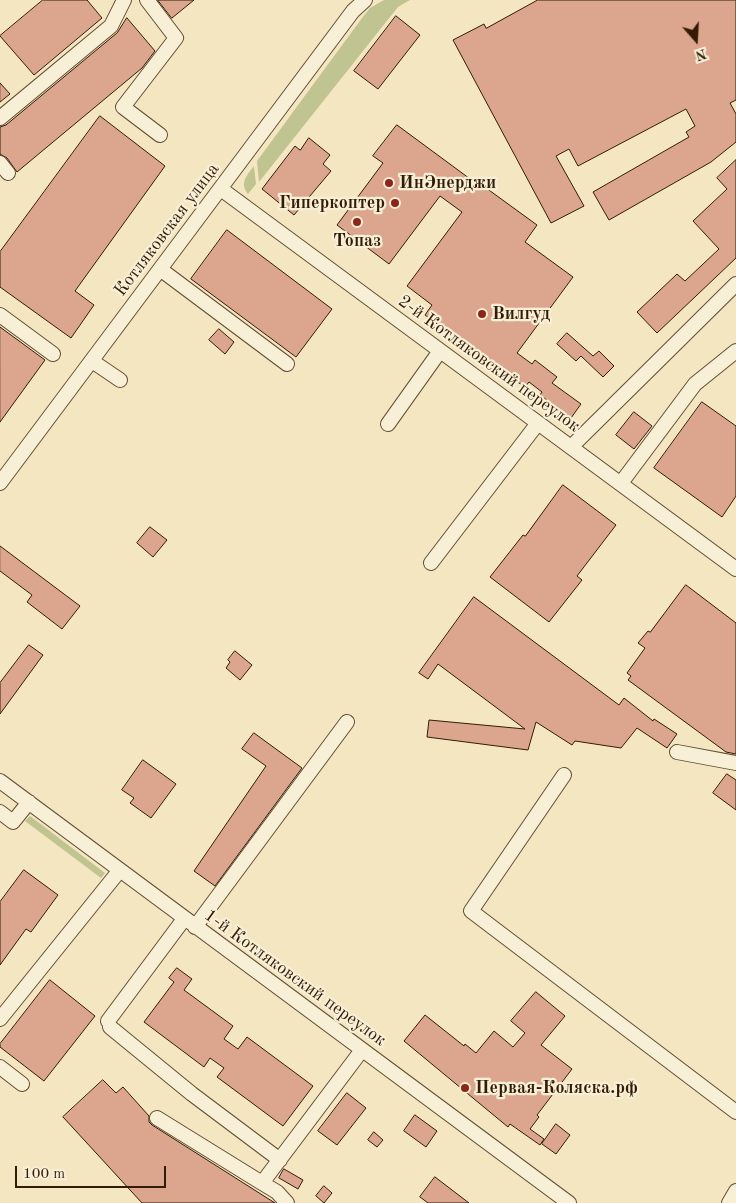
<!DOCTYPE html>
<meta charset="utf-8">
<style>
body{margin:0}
#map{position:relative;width:736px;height:1203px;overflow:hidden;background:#f5e6c2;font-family:"Old Standard TT",serif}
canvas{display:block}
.north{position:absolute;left:671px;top:15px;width:50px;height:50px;-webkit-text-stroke:4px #f8efd7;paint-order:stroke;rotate:161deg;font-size:14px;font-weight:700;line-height:20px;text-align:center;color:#331b05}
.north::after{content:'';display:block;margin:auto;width:18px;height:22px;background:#331b05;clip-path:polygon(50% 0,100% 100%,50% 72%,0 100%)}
.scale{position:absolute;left:15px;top:1166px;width:151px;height:22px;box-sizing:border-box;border:2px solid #331b05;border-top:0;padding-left:6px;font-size:15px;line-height:18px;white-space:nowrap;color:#331b05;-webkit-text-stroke:4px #f8efd7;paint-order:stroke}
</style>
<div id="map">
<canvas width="736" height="1203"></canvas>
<div class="north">N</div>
<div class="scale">100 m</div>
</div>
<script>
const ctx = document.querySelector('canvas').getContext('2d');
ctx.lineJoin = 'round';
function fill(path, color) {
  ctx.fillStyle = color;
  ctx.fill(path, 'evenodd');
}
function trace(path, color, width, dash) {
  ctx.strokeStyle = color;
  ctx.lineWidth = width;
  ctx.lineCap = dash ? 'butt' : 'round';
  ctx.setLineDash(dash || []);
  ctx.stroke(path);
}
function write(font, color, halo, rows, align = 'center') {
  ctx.font = font + ' "Old Standard TT",serif';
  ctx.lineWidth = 4.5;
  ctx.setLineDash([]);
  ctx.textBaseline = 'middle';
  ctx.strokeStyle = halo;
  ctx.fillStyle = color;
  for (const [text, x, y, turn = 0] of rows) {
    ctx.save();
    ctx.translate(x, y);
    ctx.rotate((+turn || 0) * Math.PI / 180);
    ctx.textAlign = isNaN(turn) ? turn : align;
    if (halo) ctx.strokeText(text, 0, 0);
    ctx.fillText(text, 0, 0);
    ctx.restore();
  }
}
const green = new Path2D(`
 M384 0H410L398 7 259 182 257 161 362 18 370 8Z
 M254 166 256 184 248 194C239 183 247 175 254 166Z
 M30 816 105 873 101 878 25 821Z`);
const building = new Path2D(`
 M43 0H87L102 18 34 75 0 36Z
 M158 0H194L172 18Z
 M538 0H736V100L730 103 736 114V142L711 162 609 220 593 192 689 137 686 132 695 126 686 109 578 166 569 149 556 156 584 206 551 223 453 40 484 24 486 28Z
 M396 16 420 35 378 89 354 71Z
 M127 18 155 51 142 68 17 172 7 158 0 154V127L6 125 117 33Z
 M0 83 10 94 0 102Z
 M100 116 165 166 75 291 94 305 71 338 0 287V252Z
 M397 125 481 187 482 185 537 225 525 242 573 277 517 353 532 364 535 360 557 377 552 383 581 404 571 418 540 395 542 392 529 382 525 387 516 381 425 315 432 305 407 286 462 212 440 196 389 264 337 225 383 163 373 156Z
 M309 138 330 155 323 164 331 171 294 215 262 189 295 146 300 150Z
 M736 160V258L657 333 637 312 677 274 685 281 719 249 693 221 727 189 717 178Z
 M227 230 332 309 296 357 191 279Z
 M0 327 45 360 0 422Z
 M219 329 234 342 225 354 209 340Z
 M567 333 593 356 599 351 614 366 603 377 581 356 576 361 557 344Z
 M702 402 736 426V496L722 517 654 468Z
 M634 412 652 426 634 449 616 435Z
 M563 485 616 525 577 576 582 580 549 622 490 577 523 535 525 536Z
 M150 527 167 540 153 557 137 543Z
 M0 546 80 606 62 629 27 602 32 595 0 571Z
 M686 585 736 623V754L726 752 628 680 631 676 627 673 645 648 638 643 648 631 650 632Z
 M474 597 619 705 624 698 653 721 654 719 677 734 667 748 637 728 621 748 575 741 572 745 536 722 528 750 427 737 429 720 525 729 438 664 428 679 419 673Z
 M29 645 43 655 0 714V683Z
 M235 651 252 665 240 680 226 668 230 662 228 660Z
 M254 733 302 768 215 886 194 871 266 766 242 749Z
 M143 760 176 784 151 818 130 803 134 798 122 790Z
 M727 774 736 780V810L713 793Z
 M24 870 58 895 31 932 26 929 0 965V902Z
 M177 968 192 979 184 990 233 1026 224 1039 238 1049 247 1037 313 1086 283 1126 217 1077 224 1068 210 1058 204 1067 144 1022 174 982 169 978Z
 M50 980 95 1016 44 1081 0 1047V1044Z
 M536 992 565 1016 541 1045 572 1069 537 1115 539 1117 530 1129 544 1139 540 1145 510 1124 508 1127 404 1041 425 1015 464 1046 465 1044 476 1053 494 1031 513 1047 525 1033 511 1021Z
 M103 1080 116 1093 123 1087 149 1116V1122L152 1125 275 1203H142L63 1117Z
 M347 1093 366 1108 337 1145 318 1131Z
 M415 1115 437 1131 426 1147 404 1131Z
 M556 1124 570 1135 556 1154 542 1144Z
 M374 1132 383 1140 377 1147 368 1140Z
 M284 1169 303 1180 298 1189 279 1178Z
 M435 1177 469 1203H428L420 1197Z
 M324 1186 332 1193 324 1203 316 1196Z`);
const minor = new Path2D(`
 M147 0 176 38 123 107 160 135
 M0 118 111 26 124 0
 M0 163 8 173
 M221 189 736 569
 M160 269 287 364
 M0 315 53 354
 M92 361 120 380
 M388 424 440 351
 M571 447 736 284
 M0 483 353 11 365 0
 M621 483 695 384 736 351
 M431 563 538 423
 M677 752 736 763
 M564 775 471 911 736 1112
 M0 781 569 1203
 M0 812 13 822 29 802
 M195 927 347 722
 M0 1019 120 870
 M108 1021 184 919
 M110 1027 192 1094 280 1160
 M0 1067 22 1084
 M157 1118 262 1183 362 1050
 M262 1183 277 1192 287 1203
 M729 1203 736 1191`);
const markers = [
 [389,183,5,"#8f2418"],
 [395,203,5,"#8f2418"],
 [357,222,5,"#8f2418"],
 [482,314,5,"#8f2418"],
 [465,1088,5,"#8f2418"]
];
const poiNames = [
 ["ИнЭнерджи",399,183],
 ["Гиперкоптер",385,203,"right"],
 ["Топаз",357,241,"center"],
 ["Вилгуд",492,314],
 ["Первая-Коляска.рф",475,1088]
];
const streetNames = [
 ["Котляковская улица",167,230,-53],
 ["2-й Котляковский переулок",489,364,36],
 ["1-й Котляковский переулок",295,978,36]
];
fill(green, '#c0c490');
fill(building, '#dca68e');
trace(building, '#331b05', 1);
trace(minor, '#644e34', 16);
trace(minor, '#f8efd7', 14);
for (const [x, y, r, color] of markers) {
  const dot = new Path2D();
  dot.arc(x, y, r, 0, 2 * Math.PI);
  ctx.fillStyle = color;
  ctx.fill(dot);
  trace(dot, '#f8efd7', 2);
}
write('bold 18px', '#331b05', '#f8efd7', poiNames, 'left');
write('18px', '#331b05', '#f8efd7', streetNames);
</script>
